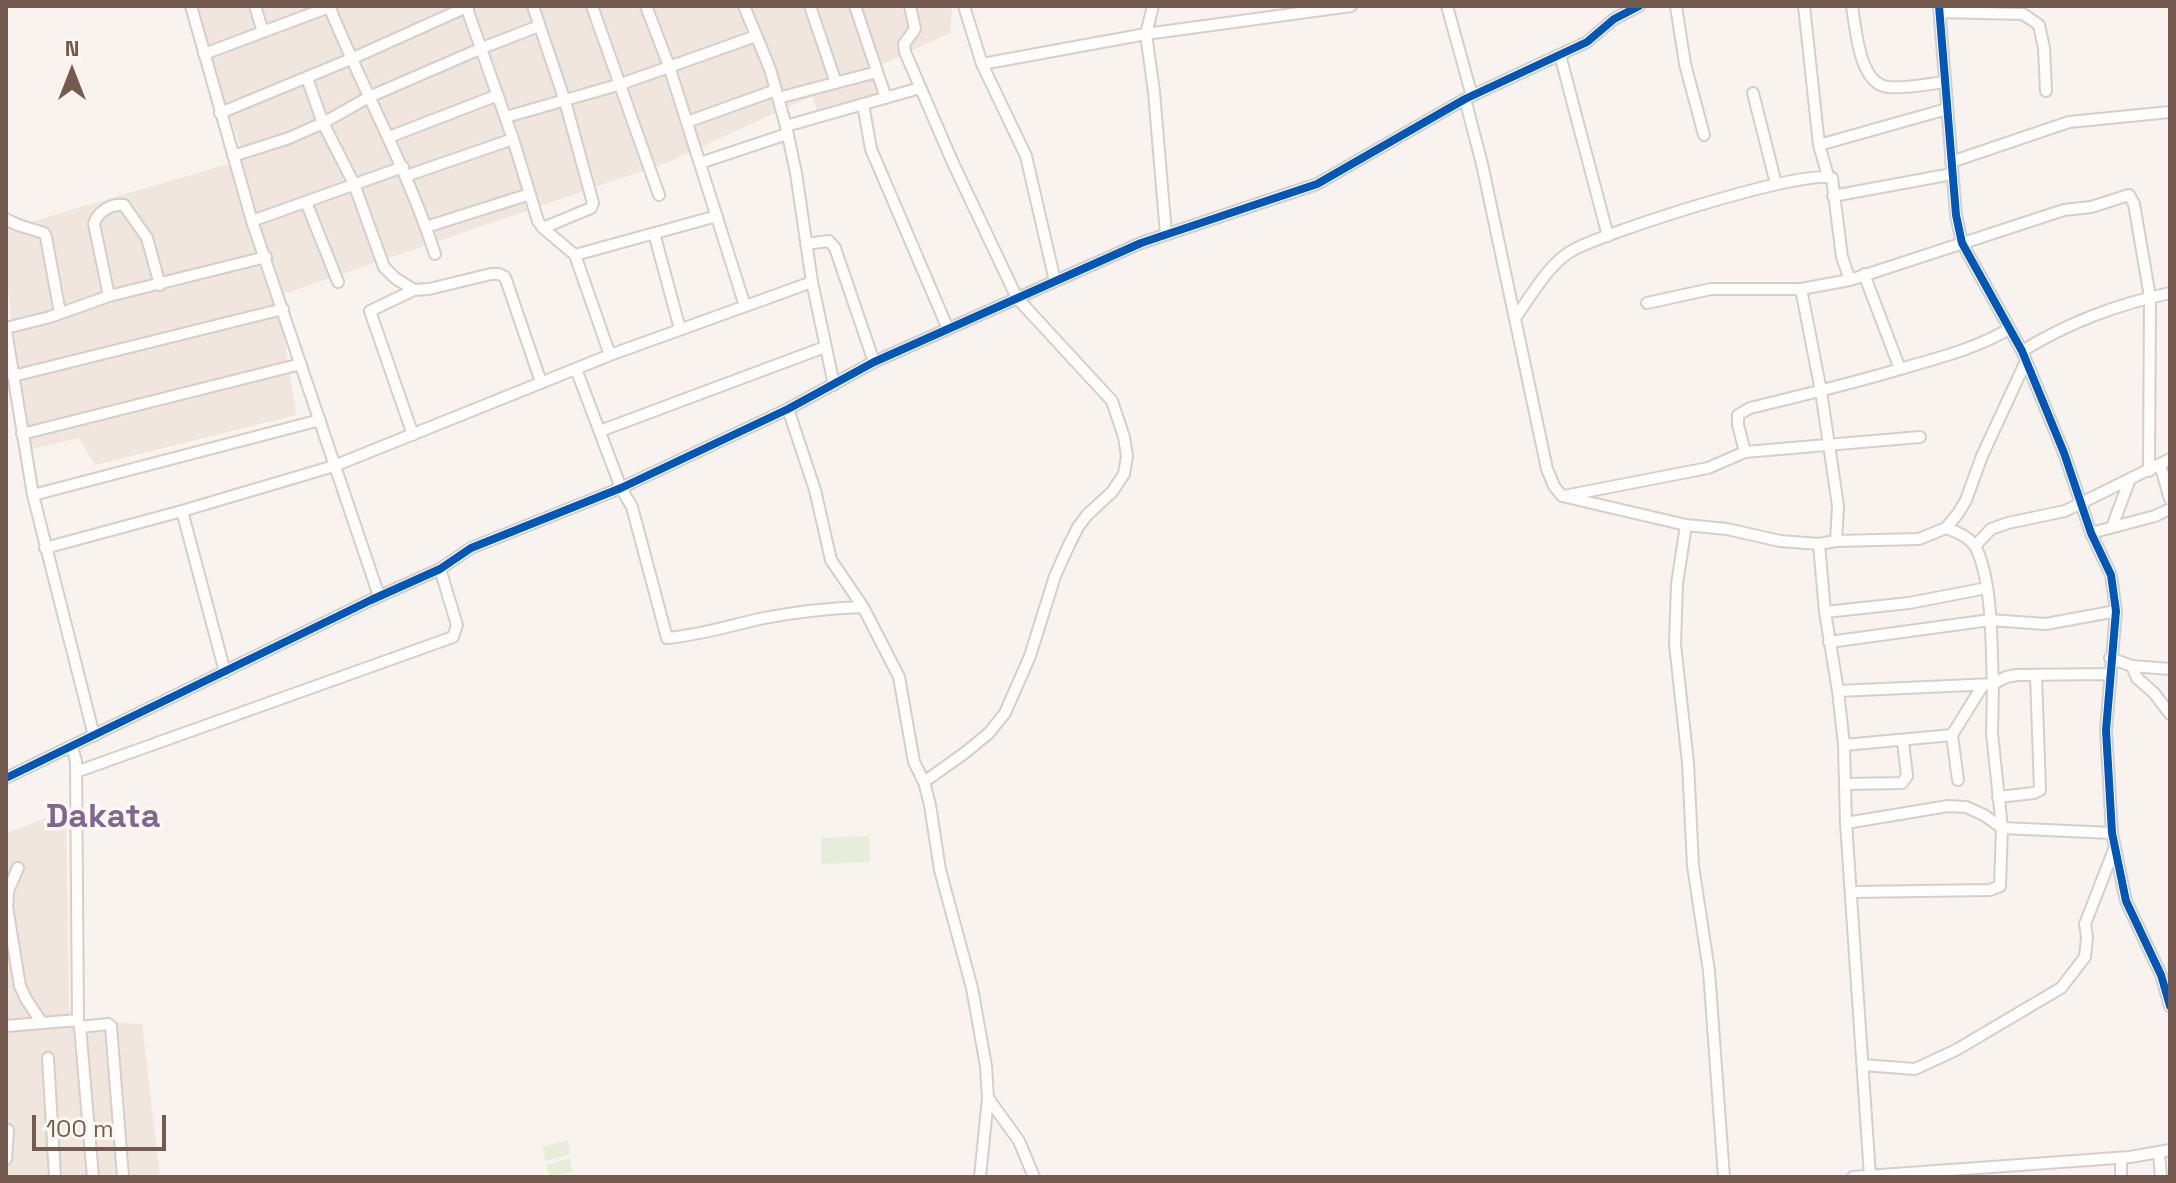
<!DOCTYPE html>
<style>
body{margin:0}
#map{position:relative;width:2176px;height:1183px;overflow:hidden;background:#f8f3ee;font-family:"Space Grotesk",sans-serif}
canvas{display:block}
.frame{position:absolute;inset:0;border:8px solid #755b4f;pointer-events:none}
.north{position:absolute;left:32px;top:32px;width:80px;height:80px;-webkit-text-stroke:6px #fef8f2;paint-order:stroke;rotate:0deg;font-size:22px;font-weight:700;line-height:32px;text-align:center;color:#755b4f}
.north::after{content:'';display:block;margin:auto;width:28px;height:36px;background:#755b4f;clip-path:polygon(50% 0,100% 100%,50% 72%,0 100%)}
.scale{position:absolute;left:32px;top:1115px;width:134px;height:36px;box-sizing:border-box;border:4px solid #755b4f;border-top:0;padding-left:10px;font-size:24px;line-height:28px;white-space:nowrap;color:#755b4f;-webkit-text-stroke:6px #fef8f2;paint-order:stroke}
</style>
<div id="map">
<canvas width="2176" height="1183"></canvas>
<div class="frame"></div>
<div class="north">N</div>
<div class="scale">100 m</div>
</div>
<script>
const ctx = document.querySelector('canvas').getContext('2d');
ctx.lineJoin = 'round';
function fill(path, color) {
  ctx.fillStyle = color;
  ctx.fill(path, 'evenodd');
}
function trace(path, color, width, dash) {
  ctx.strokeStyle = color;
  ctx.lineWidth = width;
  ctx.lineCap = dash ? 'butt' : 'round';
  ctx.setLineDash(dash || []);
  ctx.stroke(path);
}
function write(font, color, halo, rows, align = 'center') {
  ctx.font = font + ' "Space Grotesk",sans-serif';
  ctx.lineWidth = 7;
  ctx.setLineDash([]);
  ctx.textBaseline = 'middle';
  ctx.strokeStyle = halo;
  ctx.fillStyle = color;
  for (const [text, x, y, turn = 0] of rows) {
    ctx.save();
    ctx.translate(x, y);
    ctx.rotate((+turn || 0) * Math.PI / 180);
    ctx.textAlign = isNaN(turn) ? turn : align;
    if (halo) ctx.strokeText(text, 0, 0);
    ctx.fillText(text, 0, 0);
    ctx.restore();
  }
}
const residential = new Path2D(`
 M194 6H952L950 33 820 93 874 79 879 96 818 114 812 96 666 163 278 296 296 415 95 465 79 438 24 451V425L6 274V229L245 159 200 37Z
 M66 811 69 1005 72 1020 142 1024 160 1177H6V833Z`);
const green = new Path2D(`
 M869 836 870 862 821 864V838Z
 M567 1140 571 1154 546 1161 542 1147Z
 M569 1158 573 1172 550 1177 546 1165Z`);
const minor = new Path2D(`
 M191 6 252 221 379 596
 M255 6 263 32
 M329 6C363 90 407 168 435 254
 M466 6 513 139 538 221 543 228 575 255 610 355
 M533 6 565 101 593 203 591 208 543 228
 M592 6 659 195
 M646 6 669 66 745 306
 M744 6 770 69 786 126 796 173 812 282 834 385
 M810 6 836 83
 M855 6 886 98
 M910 6 915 29 904 44 905 52 953 163 1017 298 1112 401 1124 437 1127 456 1124 474 1112 492 1087 515 1078 527 1068 547 1055 576 1030 656 1005 713 989 733 966 752 924 782
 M964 6 982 64 1026 156 1055 281
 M1153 6 1146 34 1154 92 1166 234
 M1447 6 1472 96
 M1676 6 1685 64 1704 135
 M1804 6 1819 145 1828 176
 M1852 6C1856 29 1859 84 1888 87 1904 89 1928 84 1945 82
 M1939 6 1956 215 1962 243 2022 351 2064 453 2091 533 2111 575 2116 611 2106 730 2112 833 2126 901 2161 975 2170 1006
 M1940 12 2023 14 2039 25 2044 48 2046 91
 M204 54 332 6
 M1560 55 1608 236
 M982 64 1146 34 1351 6
 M307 78 323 123 354 184 384 267 395 278 414 290 429 289 491 274H499L505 277 541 382
 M1753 93 1776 184
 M778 98 877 72
 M1465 99 1482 164 1547 469 1554 486 1562 496 1686 525 1727 529 1780 541 1819 544 1836 541 1919 539 1946 528 1959 512 1966 500 1982 456 2026 361
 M863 104 871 149 948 329
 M220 113 351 59 469 6
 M506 117 621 84 756 36
 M687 122 776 90
 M786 126 920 88
 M389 137 498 95
 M1819 145 1947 109
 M233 156 289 138 323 123 369 97 482 48 539 26
 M1951 162 2069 122 2170 112
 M700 163 787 134
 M406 176 513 139
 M1833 196 1952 174
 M306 202 338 282
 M6 219 18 225 44 233 46 237 60 313
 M252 221 403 167
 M426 227 530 194
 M654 233 680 329
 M806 244 829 241 835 248 874 362
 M575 255 717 216
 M1864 274 1900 369
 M1801 289 1821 391 1838 506 1836 541
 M109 296 94 224C97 212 112 203 124 205L147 238 160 285
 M1647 303 1711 289H1801L1850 280 2064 210 2091 207 2129 195 2134 204 2150 297 2149 471
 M1515 318C1532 295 1549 262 1575 249 1610 231 1801 169 1832 178L1842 257 1850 280
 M6 328 50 317 109 296 266 257
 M6 331 33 495 94 736
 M2022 351C2070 322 2115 305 2170 293
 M576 369 621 488 632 507 667 638C702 635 731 625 764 618 796 612 831 608 863 607
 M13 376 283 309
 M788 409 815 490 831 560 863 607 899 677 914 762 924 782 930 805 940 870 972 988 986 1066 988 1098 980 1177
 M600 431 825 347
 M22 434 301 364
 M413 435 370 311 414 290
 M1745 452 1920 437
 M2160 465 2170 499
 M33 495 320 420
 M1564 496 1708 468 1745 452 1738 425V415L1750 408C1800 396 1850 384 1900 369 1938 358 1975 349 2009 329
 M182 511 225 672
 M1686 525 1677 584 1675 644 1688 763 1693 866 1709 971 1724 1177
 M2112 527 2130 479
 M1946 528C1957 532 1970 537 1976 548 1993 583 1991 645 1993 684L2006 677 2017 675 2109 674
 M2091 533 2155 516 2170 509
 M1819 544 1825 612 1838 691 1844 745 1846 823 1870 1176
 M1975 546 1991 529 2008 523 2065 511 2170 459
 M45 548 182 511 334 466 610 355 812 282
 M1825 612 1909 603 1987 588
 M1829 642 1990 620 2046 624 2116 611
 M2110 658 2132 666 2170 669
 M2132 666 2137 678 2154 693 2170 714
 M1838 691 1993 684 1992 733 2002 828 2000 886 1990 890 1851 892
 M1952 735 1958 780
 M1844 745 1952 735 1983 685
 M72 747 76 761 78 1020 80 1027 93 1177
 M76 772 453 637 457 625 440 569
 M6 778 371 600 440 569 471 548 621 488 788 409 874 362 1141 243 1317 184 1465 99 1587 42 1614 19 1639 6
 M1845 784 1902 783 1907 776 1903 741
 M1998 797 2034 793 2040 790 2036 675
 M1846 823 1948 806 1966 807 1984 815 2002 828 2112 833
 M18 868 8 891 7 907 20 986 26 999 42 1023
 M6 1026 78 1020
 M80 1027 108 1024 111 1026 123 1177
 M48 1058 55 1177
 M1863 1065 1915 1069 1956 1050 2061 988 2085 957 2087 937 2085 924 2115 847
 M988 1098 1019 1141 1034 1177
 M2159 1153 2161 1177
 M2121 1158V1177
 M6 1159 8 1130
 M1853 1177 2130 1157 2170 1150`);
const cycleway = new Path2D(`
 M1939 6 1956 215 1962 243 2022 351 2064 453 2091 533 2111 575 2116 611 2106 730 2112 833 2126 901 2161 975 2170 1006
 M6 778 371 600 440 569 471 548 621 488 788 409 874 362 1141 243 1317 184 1465 99 1587 42 1614 19 1639 6`);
const districtNames = [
 ["Dakata",103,818]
];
fill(residential, '#f0e6dd');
fill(green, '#e6eeda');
trace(minor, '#d5cfc9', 14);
trace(minor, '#fefdfc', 10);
trace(cycleway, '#0057b8', 8);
write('bold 34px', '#816790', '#fef8f2', districtNames);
</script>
